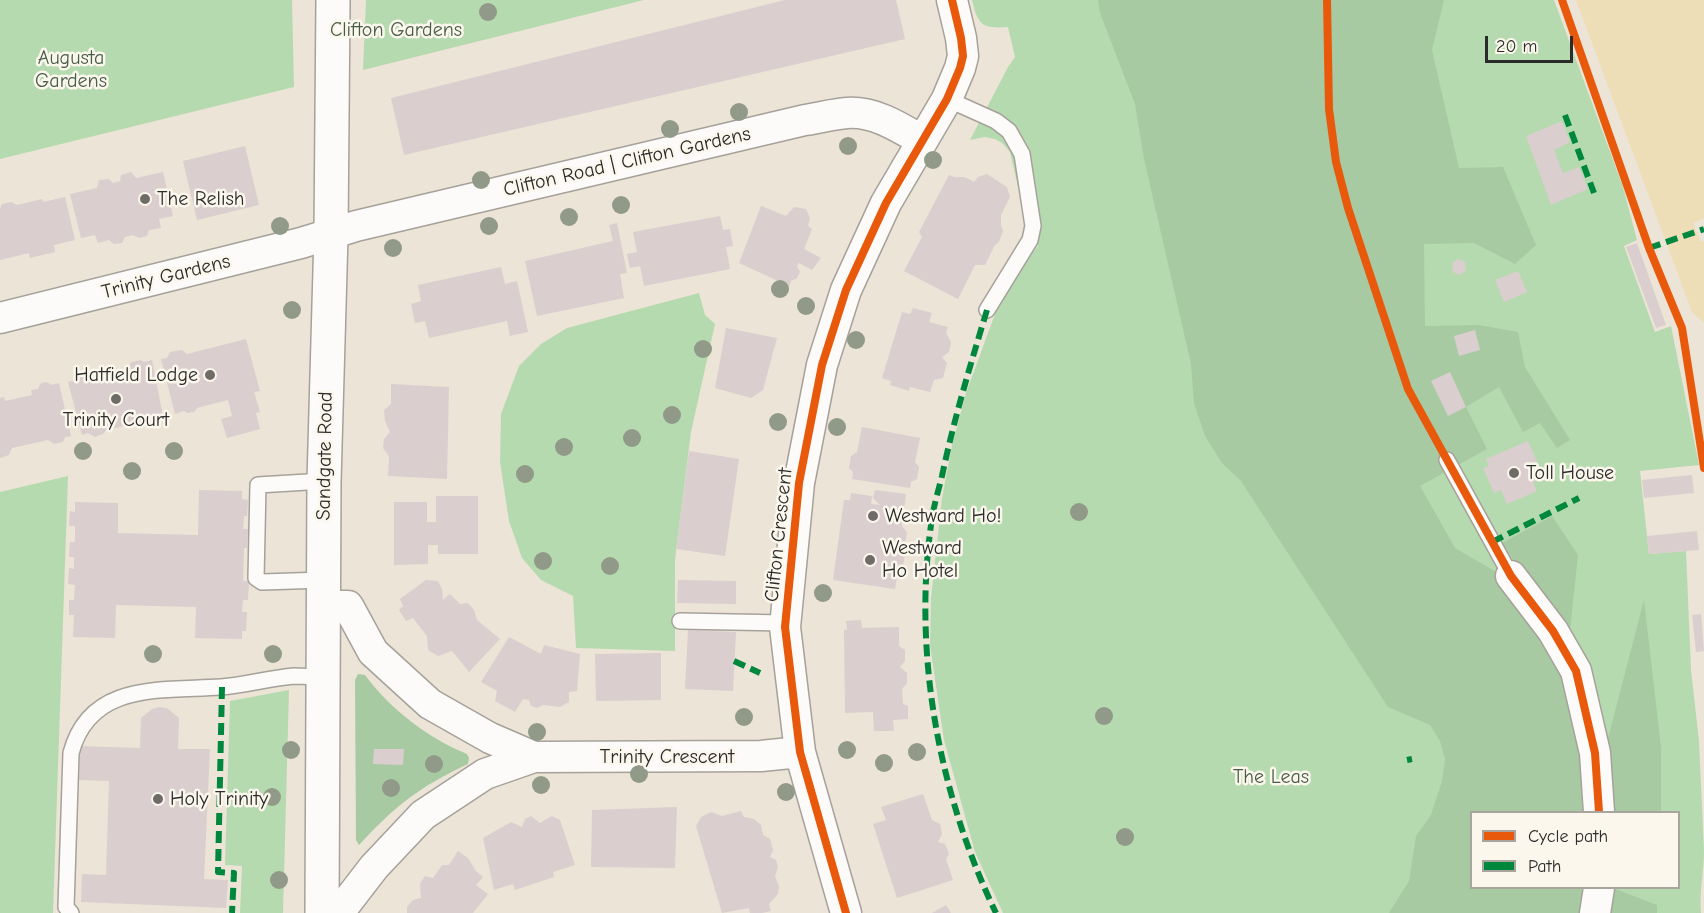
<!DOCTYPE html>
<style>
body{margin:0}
#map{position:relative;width:1704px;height:913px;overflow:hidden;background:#ece4d6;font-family:"Comic Neue",sans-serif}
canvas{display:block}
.legend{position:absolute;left:1470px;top:811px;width:210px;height:78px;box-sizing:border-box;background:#fbf7ec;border:2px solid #a8a59f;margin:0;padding:8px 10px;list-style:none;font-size:18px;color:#2b2b2b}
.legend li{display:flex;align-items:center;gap:12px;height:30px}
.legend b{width:30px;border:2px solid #a8a59f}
.scale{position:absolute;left:1485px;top:36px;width:88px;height:27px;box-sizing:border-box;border:3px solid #2b2b2b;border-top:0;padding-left:8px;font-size:18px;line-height:21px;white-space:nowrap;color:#2b2b2b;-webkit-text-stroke:4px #fbf7ec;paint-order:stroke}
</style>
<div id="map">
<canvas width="1704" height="913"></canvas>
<ul class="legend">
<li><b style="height:8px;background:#e8590c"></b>Cycle path</li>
<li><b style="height:8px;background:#00873e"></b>Path</li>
</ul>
<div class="scale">20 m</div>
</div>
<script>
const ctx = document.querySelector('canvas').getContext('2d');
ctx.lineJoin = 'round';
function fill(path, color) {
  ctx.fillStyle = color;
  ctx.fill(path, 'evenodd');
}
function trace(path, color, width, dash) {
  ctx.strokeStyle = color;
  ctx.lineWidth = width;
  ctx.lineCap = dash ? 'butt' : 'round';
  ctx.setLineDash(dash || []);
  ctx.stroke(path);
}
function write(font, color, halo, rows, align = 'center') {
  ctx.font = font + ' "Comic Neue",sans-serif';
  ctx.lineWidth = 5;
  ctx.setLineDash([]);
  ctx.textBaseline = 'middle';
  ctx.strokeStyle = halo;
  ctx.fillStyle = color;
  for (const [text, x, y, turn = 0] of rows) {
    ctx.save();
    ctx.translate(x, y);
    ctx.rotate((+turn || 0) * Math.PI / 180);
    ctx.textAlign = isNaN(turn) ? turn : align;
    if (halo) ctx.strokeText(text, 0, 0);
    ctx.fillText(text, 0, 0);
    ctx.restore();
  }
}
const green = new Path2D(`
 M0 0H292L294 87 0 159Z
 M366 0H644L363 70Z
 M972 0H1554L1623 187 1637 240 1624 246 1655 332 1671 326 1699 465 1640 471 1649 554 1686 551 1691 670 1699 741 1704 851C1704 872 1699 892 1701 913H1003L975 852 944 740 930 645 931 598 942 498 952 446 966 393 999 303 1027 258 1038 246 1023 229 1026 222 1010 152 1002 143 995 139 985 137 970 140 1008 67 1015 57 1008 27C982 29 978 25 972 0ZM1472 812H1678V888H1472Z
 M699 293 705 315 715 324 691 432 675 560V651L576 648 573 596 541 580 522 558 509 521 500 462 501 414 519 366 541 344 567 328Z
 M68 476 53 913H0V492Z
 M289 690 283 913H240L242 866 225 865 230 701Z`);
const forest = new Path2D(`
 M1098 0H1444L1432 50 1459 168 1503 167 1536 245 1515 264 1474 243 1424 244 1425 326 1479 325 1518 332 1525 367 1570 440 1557 448 1540 423 1523 432 1499 387 1466 407 1487 449 1420 486 1455 548 1505 577 1570 681 1588 751 1587 812H1472V888H1584L1583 913H1389L1409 881 1416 836 1431 815 1442 781 1445 759 1440 741 1430 725 1388 707 1241 481 1222 463 1205 436 1194 403 1191 364 1144 159 1135 104 1100 13Z
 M1552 516 1578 555 1569 640 1502 543Z
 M1644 600 1661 747V812H1607L1601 765Z
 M358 674 365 675C390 709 428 738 467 754L469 758 468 764C419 787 395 806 359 845L356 840 355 680Z
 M1613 888 1657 905V913H1606Z`);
const sand = new Path2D(`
 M1576 0H1704V218L1693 223 1701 242 1704 241V323L1692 312Z`);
const building = new Path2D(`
 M785 0H896L905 39 404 155 391 98Z
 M1562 121 1570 142 1554 150 1563 173 1579 167 1588 189 1551 205 1526 136Z
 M245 146 259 205 197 220 183 161Z
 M131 172 136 178 163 172 173 216 159 219 161 228 149 230 147 236 139 238 133 235 125 237 122 243 114 244 109 240 98 243 95 235 81 238 70 194 97 188 99 180 109 179 113 183 120 181 121 175Z
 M987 174 1007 187 1010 197 1001 215V225L1003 231 999 242 995 245 985 265H975L958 299 904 271 922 237 919 232 949 175 954 177H965L974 182 978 177Z
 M65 197 75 240 54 245 55 252 30 258 29 253 0 260V209L2 204 11 202 17 205 42 199 43 202Z
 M761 206 786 216 794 207 806 209 810 218 808 226 812 229 804 249 821 258 812 270 799 263 797 266 800 272 797 278 791 281 789 286 739 263Z
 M720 216 723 230 730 229 733 246 726 247 730 269 644 286 640 266 630 268 627 254 637 252 633 232Z
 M617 223 627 273 620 274 624 298 537 316 525 261 613 241 609 225Z
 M1637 243 1666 325 1656 328 1626 247Z
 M1457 259 1465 262 1466 270 1460 275 1453 272 1452 264Z
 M501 267 505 284 517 281 528 332 510 336 507 321 429 338 425 321 415 323 411 304 421 301 418 285Z
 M1518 271 1527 292 1504 302 1495 280Z
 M913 308 932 313 929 322 948 327 946 333 951 342 949 352 942 357 947 363 943 378 934 380 930 392 910 387 909 391 890 385 891 381 882 378 902 312 910 314Z
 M726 328 777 338 763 390 751 398 715 388Z
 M1475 330 1480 350 1459 356 1454 336Z
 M246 339 260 391 254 392 260 412 256 413 260 429 227 438 221 419 232 416 228 400 197 408 194 412 187 413 184 411 175 414 161 359 167 358 170 352 182 350 187 354Z
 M140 360 144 362 152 360 163 416 159 417 156 422 147 424 143 422 106 430 103 434 95 437 88 433 82 435 68 382 75 380 78 374 85 372 91 375 96 374 98 380 125 373 124 368 129 367 131 362Z
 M1450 372 1466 407 1448 416 1431 381Z
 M46 382 52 385 59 383 71 436 65 437 63 442 54 444 48 440 12 448 9 455 0 458V398L4 397 5 401 32 395 31 390 38 389 40 384Z
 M391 384 449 387 447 479 388 476 389 456 383 448 384 439 390 432 385 421 384 410 391 404Z
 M862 427 920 438 915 462 919 467 917 479 911 482 910 488 852 479 853 472 849 468 851 456 857 452Z
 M1528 441 1544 478 1533 482 1537 491 1507 504 1501 490 1494 493 1483 468 1489 466 1486 459Z
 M689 451 739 459 725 556 676 549Z
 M1692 475 1694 493 1644 498 1642 480Z
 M199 490 242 491V499L248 500 247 516H244L243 529H248L247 548H244L243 581H249L248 600H243L242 612H247L246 631H242V639L195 638 196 607 116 605 115 638 73 637 74 615H69V600H74L75 585 68 584 69 568 74 569V557H69L70 542H75V526H69L70 511 75 512V502L118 503V533L198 535Z
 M875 490 906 494 902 526 907 532 905 544 900 549 905 554 903 566 898 571 895 589 833 580 844 500H850L851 493 872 496 871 504 880 505 873 498Z
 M436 496H478V554H438V545H428V564L394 565V502H427V522H436Z
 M1697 531 1699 550 1649 554 1647 536Z
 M426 580 438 581 442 589 443 600 450 594 460 604 468 603 474 610 477 620 500 639 469 672 452 651 438 656 428 650 427 636 413 618 406 621 399 610 403 606 400 599Z
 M678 580 736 581V604L677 603Z
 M1701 614 1704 651 1696 652 1692 615Z
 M861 620 862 628 899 627V646L905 650V661L900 667 907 673V683L902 689 903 704 908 706V719L893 720 894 731H874L873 712 845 713 844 630H847L846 621Z
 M688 630 736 632 733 691 685 689Z
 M509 637 541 654 544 645 580 654 577 691 569 692V702L560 707 543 705 537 708 531 706 529 700 523 699 515 712 495 701 497 691 481 682Z
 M661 653V700L596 701 595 654Z
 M159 707 167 708 179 718 178 749H210L204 879 228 880 226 908 81 902 82 874 106 875 109 781 79 780 80 746 140 748 141 718 152 709Z
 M374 749H404L403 765 373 764Z
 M923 794 932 820 940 824 942 834 938 842 945 844 949 854 946 859 953 880 897 898 873 824 886 820 881 807Z
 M677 807 675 868 591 867 592 810Z
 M741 811 744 817 754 819 761 825 763 835 770 839 773 850 770 857 776 860 778 867 775 876 779 886 778 894 769 904 771 911 762 913H750L749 908 722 913 696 826 701 817 711 812 722 816Z
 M531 816 540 823 552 816 560 820 575 865 553 872 554 877 515 890 513 884 494 890 483 838 511 822 522 827 525 819Z
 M458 851 468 858 476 871 483 877 476 885 488 894 473 913H407V907L413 900 421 898 420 884 425 876 433 878 442 865H449Z
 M946 905 951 913H932Z`);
const service = new Path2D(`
 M947 99 996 121 1009 131 1022 154 1033 226 1030 240 987 310
 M1447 460 1511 576
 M324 580 262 582 256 578 258 485 324 481
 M680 621 785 623
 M71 913 66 907 71 753C90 681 163 691 221 687 246 685 270 678 294 676 303 676 313 677 322 677`);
const minor = new Path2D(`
 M0 318 301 243 356 226 805 120C819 118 833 114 847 113 874 111 899 127 921 140
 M1511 576 1553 631 1576 671 1595 753 1599 812
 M325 606H348L373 652 430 704 490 738 534 757
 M334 913 344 906 374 867 423 815 485 774 534 757 761 756 800 752
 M846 913 800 752 785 627 799 483 822 365 846 290 886 203 947 99 960 68 963 56 961 38 952 0
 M1595 913 1599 888`);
const primary = new Path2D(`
 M322 913 324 481 331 235 333 0`);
const quiet = new Path2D(`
 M1565 115 1594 193
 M1649 248 1704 229
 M987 310C970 366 954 419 942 476 938 492 933 508 931 525 913 655 939 795 996 913
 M1492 542 1579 498
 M734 661 760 673
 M222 687 218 872 234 873 232 913
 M1407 760 1412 759`);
const cycleway = new Path2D(`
 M1327 0 1329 109 1336 162 1348 208 1408 389 1511 576 1553 631 1576 671 1595 753 1599 812
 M1562 0 1649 248 1682 328 1704 468
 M846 913 800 752 785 627 799 483 822 365 846 290 886 203 947 99 960 68 963 56 961 38 952 0`);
const trees = [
 [488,12],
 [739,112],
 [670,129],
 [848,146],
 [933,160],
 [481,180],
 [621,205],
 [569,217],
 [280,226],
 [489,226],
 [393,248],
 [780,289],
 [806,306],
 [292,310],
 [856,340],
 [703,349],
 [672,415],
 [778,422],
 [837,427],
 [632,438],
 [564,447],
 [83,451],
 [174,451],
 [132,471],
 [525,474],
 [1079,512],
 [543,561],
 [610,566],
 [823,593],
 [153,654],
 [273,654],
 [1104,716],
 [744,717],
 [537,732],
 [291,750],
 [847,750],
 [917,752],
 [884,763],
 [434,764],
 [639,774],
 [541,785],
 [391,788],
 [786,792],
 [272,797],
 [1125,837],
 [279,880]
];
const markers = [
 [145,199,6,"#6f6c67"],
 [210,375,6,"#6f6c67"],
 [116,399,6,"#6f6c67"],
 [1514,473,6,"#6f6c67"],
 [873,516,6,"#6f6c67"],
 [870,560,6,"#6f6c67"],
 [158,799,6,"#6f6c67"]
];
const parkNames = [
 ["Clifton Gardens",396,30],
 ["Augusta",71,58],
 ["Gardens",71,81],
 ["The Leas",1271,777]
];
const streetNames = [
 ["Clifton Road | Clifton Gardens",627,162,-13],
 ["Trinity Gardens",166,277,-14],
 ["Sandgate Road",325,456,-89],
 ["Clifton Crescent",779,535,-84],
 ["Trinity Crescent",667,757]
];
const poiNames = [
 ["The Relish",157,199],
 ["Hatfield Lodge",198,375,"right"],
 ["Trinity Court",116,420,"center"],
 ["Toll House",1526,473],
 ["Westward Ho!",885,516],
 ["Westward",882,548],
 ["Ho Hotel",882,571],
 ["Holy Trinity",170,799]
];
fill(green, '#b6daaf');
fill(forest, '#a7caa3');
fill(sand, '#eddeb7');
fill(building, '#dbcece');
trace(service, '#a6a19a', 18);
trace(minor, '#a6a19a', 33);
trace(primary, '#a6a19a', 36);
trace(service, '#fcfbf9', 15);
trace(minor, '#fcfbf9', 30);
trace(primary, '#fcfbf9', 33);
trace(quiet, '#00873e', 6, [12, 6]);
trace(cycleway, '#e8590c', 8);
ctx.fillStyle = '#919a88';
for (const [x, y] of trees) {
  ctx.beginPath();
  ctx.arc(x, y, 9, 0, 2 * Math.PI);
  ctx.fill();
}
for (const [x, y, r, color] of markers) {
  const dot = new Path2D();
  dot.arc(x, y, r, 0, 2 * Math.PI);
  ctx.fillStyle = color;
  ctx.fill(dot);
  trace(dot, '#fbf7ec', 2);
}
write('20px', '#475d49', '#fbf7ec', parkNames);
write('20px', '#2b2b2b', '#fbf7ec', streetNames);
write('20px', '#2b2b2b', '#fbf7ec', poiNames, 'left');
</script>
